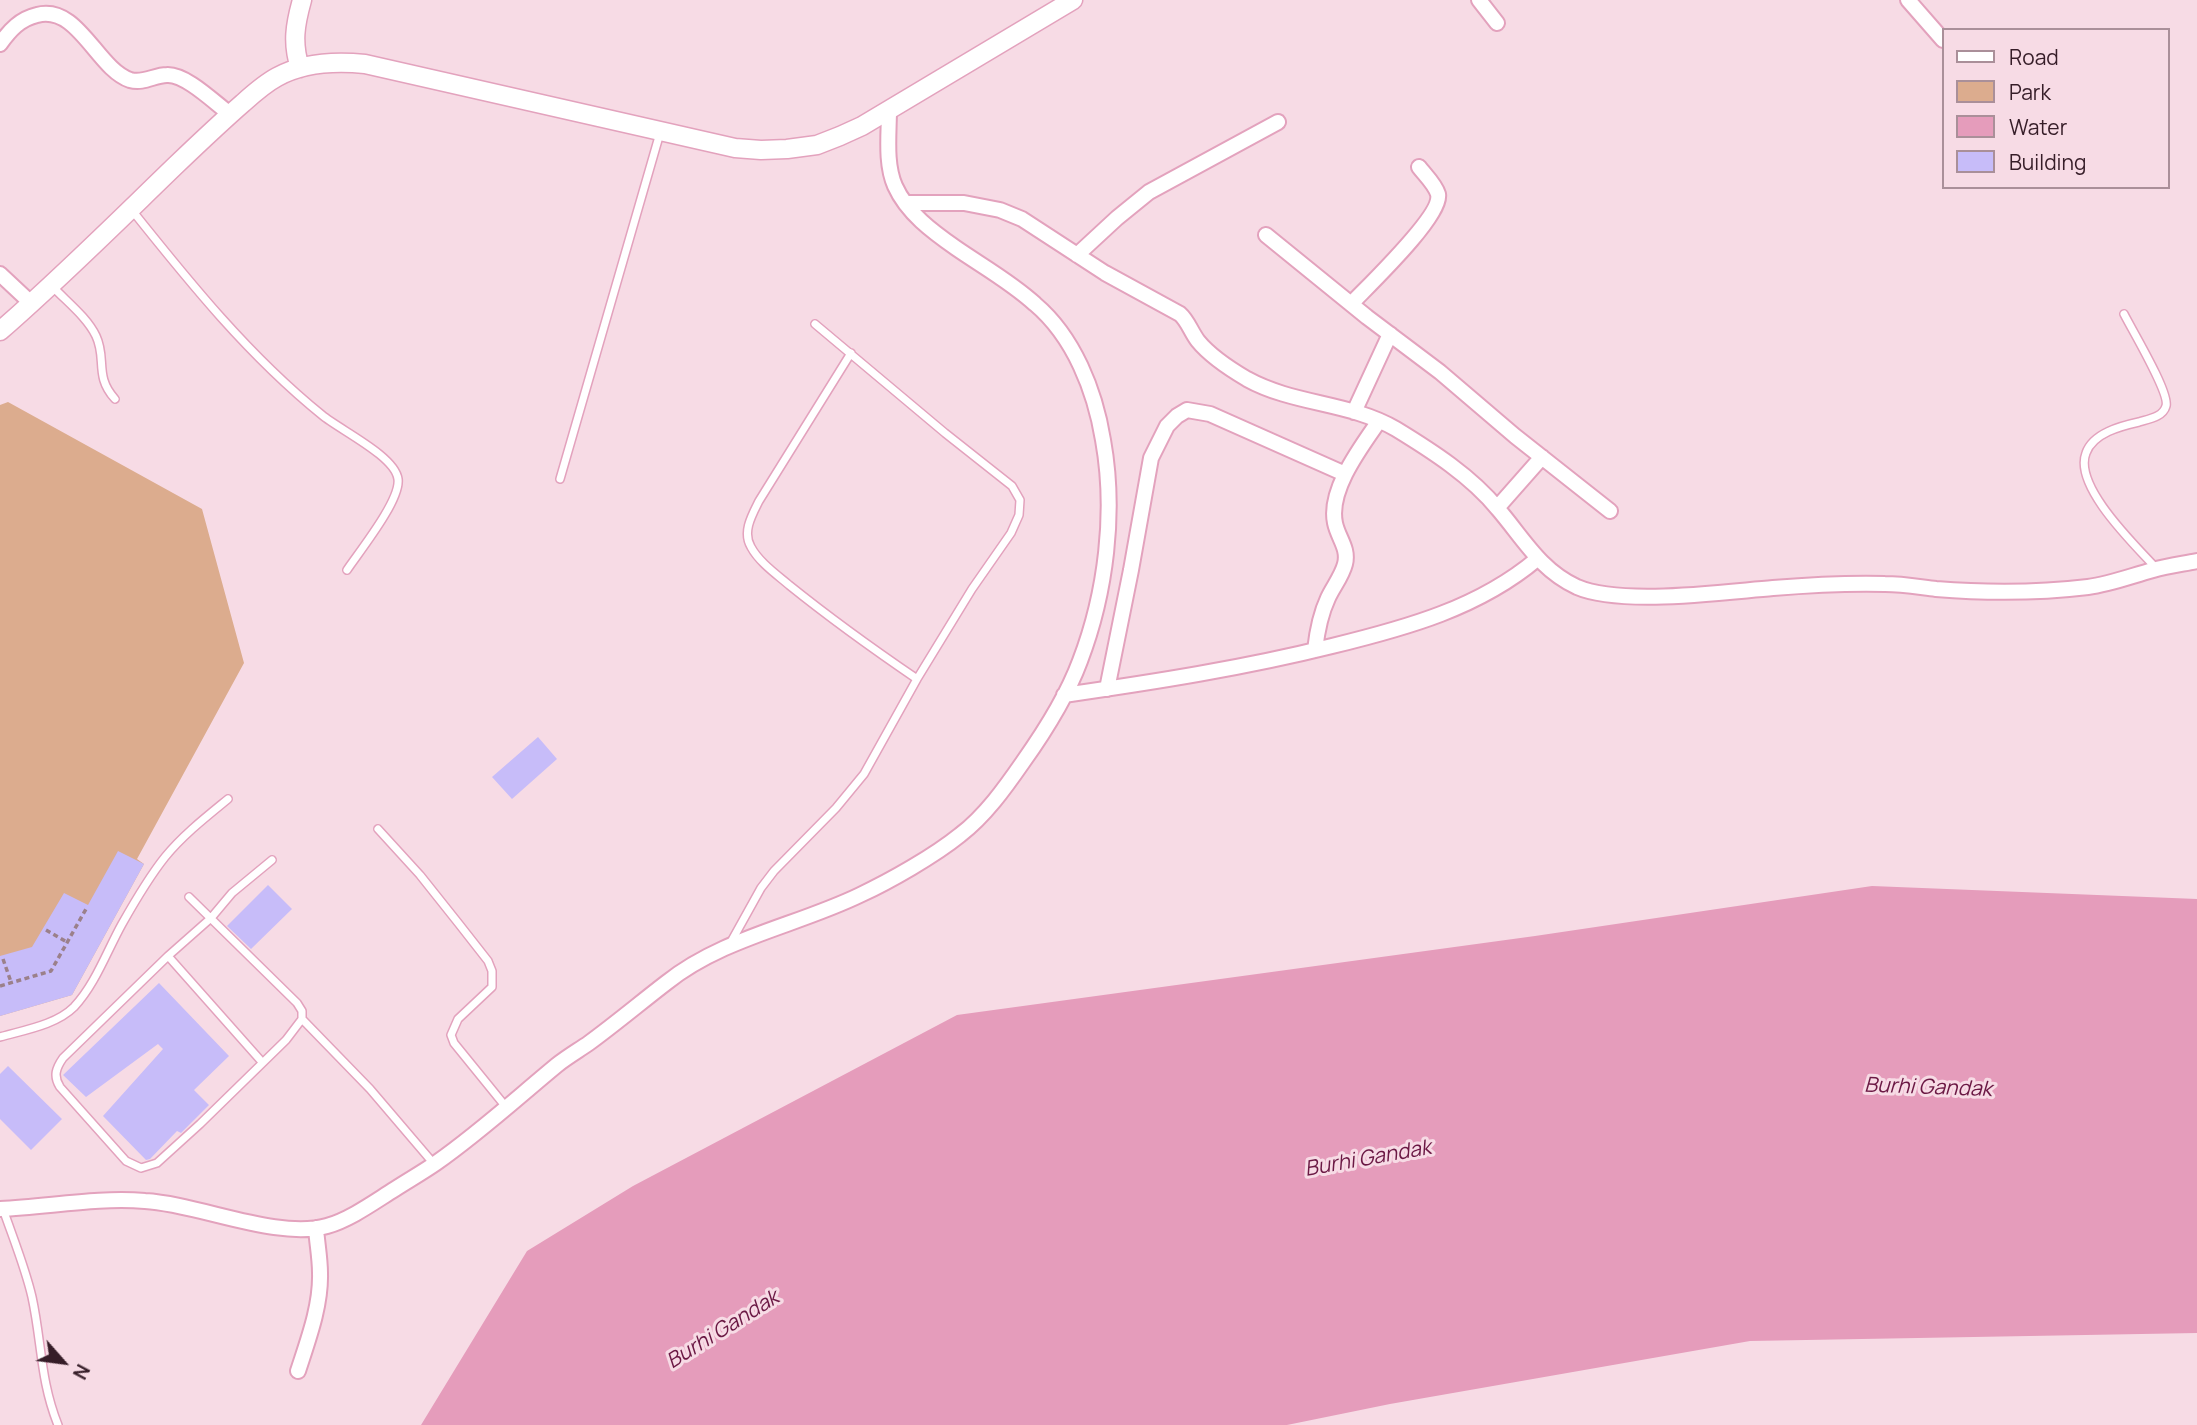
<!DOCTYPE html>
<style>
body{margin:0}
#map{position:relative;width:2197px;height:1425px;overflow:hidden;background:#f7dbe5;font-family:Manrope,sans-serif}
canvas{display:block}
.legend{position:absolute;left:1942px;top:28px;width:228px;height:161px;box-sizing:border-box;background:#f7dbe5;border:2px solid #aa8f99;margin:0;padding:9px 12px;list-style:none;font-size:21px;color:#361d28}
.legend li{display:flex;align-items:center;gap:14px;height:35px}
.legend b{width:35px;border:2px solid #aa8f99}
.north{position:absolute;left:28px;top:1327px;width:70px;height:70px;-webkit-text-stroke:5px #f7dbe5;paint-order:stroke;rotate:118deg;font-size:19px;font-weight:700;line-height:28px;text-align:center;color:#361d28}
.north::after{content:'';display:block;margin:auto;width:24px;height:32px;background:#361d28;clip-path:polygon(50% 0,100% 100%,50% 72%,0 100%)}
</style>
<div id="map">
<canvas width="2197" height="1425"></canvas>
<ul class="legend">
<li><b style="height:9px;background:#fff"></b>Road</li>
<li><b style="height:19px;background:#dcac8e"></b>Park</li>
<li><b style="height:19px;background:#e59cbb"></b>Water</li>
<li><b style="height:19px;background:#c7bcf9"></b>Building</li>
</ul>
<div class="north">N</div>
</div>
<script>
const ctx = document.querySelector('canvas').getContext('2d');
ctx.lineJoin = 'round';
function fill(path, color) {
  ctx.fillStyle = color;
  ctx.fill(path, 'evenodd');
}
function trace(path, color, width, dash) {
  ctx.strokeStyle = color;
  ctx.lineWidth = width;
  ctx.lineCap = dash ? 'butt' : 'round';
  ctx.setLineDash(dash || []);
  ctx.stroke(path);
}
function write(font, color, halo, rows, align = 'center') {
  ctx.font = font + ' Manrope,sans-serif';
  ctx.lineWidth = 6;
  ctx.setLineDash([]);
  ctx.textBaseline = 'middle';
  ctx.strokeStyle = halo;
  ctx.fillStyle = color;
  for (const [text, x, y, turn = 0] of rows) {
    ctx.save();
    ctx.translate(x, y);
    ctx.rotate((+turn || 0) * Math.PI / 180);
    ctx.textAlign = isNaN(turn) ? turn : align;
    if (halo) ctx.strokeText(text, 0, 0);
    ctx.fillText(text, 0, 0);
    ctx.restore();
  }
}
const green = new Path2D(`
 M8 402 202 509 244 663 137 859 144 864 72 995 0 1016V405Z`);
const water = new Path2D(`
 M1872 886 2197 899V1333L1750 1341 1390 1404 1287 1425H421L527 1251 633 1186 957 1015 1535 936Z`);
const building = new Path2D(`
 M538 737 557 759 512 799 492 777Z
 M118 851 144 864 72 995 0 1016V956L32 947 64 893 88 905Z
 M268 885 292 909 251 949 227 926Z
 M159 983 229 1056 194 1090 209 1105 181 1133 177 1131 150 1159 146 1160 103 1116 163 1049 158 1044 86 1097 63 1075Z
 M8 1066 62 1119 31 1150 0 1119V1074Z`);
const path = new Path2D(`
 M46 930 67 942
 M3 959 11 982
 M0 986 51 971 86 909`);
const service = new Path2D(`
 M131 209C190 283 249 356 322 415 340 430 395 456 398 479 401 500 359 552 347 570
 M52 286C66 301 87 317 96 336 107 359 94 376 115 399
 M2124 314C2132 330 2170 393 2166 406 2163 417 2149 419 2139 422 2121 426 2093 433 2086 453 2073 486 2135 545 2156 568
 M851 353 759 501C752 515 742 532 751 547 759 562 776 574 789 585 830 618 873 649 917 679
 M560 479 660 133
 M378 829 420 875 459 924 488 961 492 971V987L458 1019 451 1035 454 1043 506 1107
 M189 897 297 1003 302 1011V1019L286 1040 200 1124 157 1163 141 1168 126 1161 60 1087C53 1076 56 1068 63 1058L168 956 211 918 232 893 272 860
 M731 942 761 888 774 871 836 808 864 774 917 679 972 589 1011 533 1019 515 1020 500 1012 486 945 433 815 324
 M168 956 262 1062
 M302 1019 370 1089 434 1164
 M0 1037C24 1030 56 1025 74 1007 95 985 107 951 122 924 135 901 149 877 165 857 183 835 206 817 228 799
 M3 1209C13 1238 25 1267 32 1297 42 1343 40 1380 58 1425`);
const minor = new Path2D(`
 M1479 0 1497 23
 M1908 0 1943 40
 M0 44C10 30 20 19 37 15 78 4 97 69 130 80 144 84 154 75 167 75 186 74 215 103 230 114
 M906 203H964L1000 210 1022 219 1105 273 1180 314C1188 321 1191 332 1198 341 1211 357 1230 369 1247 379 1294 405 1350 402 1396 429 1432 451 1471 476 1498 509 1523 538 1540 570 1577 587 1621 606 1723 592 1773 588 1810 585 1848 583 1885 584 1902 584 1919 587 1936 589 1986 593 2038 593 2088 587 2110 584 2131 576 2153 570 2167 566 2182 564 2197 561
 M1266 235 1367 317 1440 372 1515 436 1610 511
 M1077 255 1117 218 1149 192 1278 122
 M0 274 31 303
 M1351 304C1367 287 1443 215 1438 194 1435 184 1425 175 1419 167
 M1354 412 1390 334
 M1497 508 1542 457
 M1315 650C1317 632 1320 615 1328 598 1333 587 1342 576 1345 564 1349 548 1338 538 1335 523 1328 490 1361 447 1379 421
 M1107 689 1131 570 1151 458 1167 426 1177 416 1187 410 1210 414 1345 474
 M1064 695C1154 682 1244 668 1332 646 1406 628 1479 608 1537 559
 M0 1209C48 1207 97 1197 145 1201 199 1204 277 1240 327 1226 351 1219 374 1202 395 1189 409 1180 423 1172 436 1163 479 1133 517 1098 557 1065 567 1057 579 1050 589 1043 615 1024 640 1003 666 983 722 938 796 926 860 895 890 881 934 856 960 835 985 816 1005 788 1023 762 1045 731 1067 696 1080 661 1106 593 1116 512 1103 440 1095 391 1074 337 1035 304 1011 282 982 266 956 248 933 232 907 213 895 186 885 163 889 134 889 109
 M298 1371C308 1340 321 1306 320 1273 320 1258 317 1243 316 1228`);
const tertiary = new Path2D(`
 M300 68C292 43 295 25 302 0
 M0 331C61 278 118 221 176 165 198 144 220 123 243 103 253 94 264 84 277 77 304 62 335 61 365 64L735 148 761 150 787 149 817 145 840 136 862 126 1073 0`);
const waterNames = [
 ["Burhi Gandak",1928,1088,2],
 ["Burhi Gandak",1368,1159,-10],
 ["Burhi Gandak",723,1330,-32]
];
fill(green, '#dcac8e');
fill(water, '#e59cbb');
fill(building, '#c7bcf9');
trace(service, '#e3a2bd', 10);
trace(minor, '#e3a2bd', 18);
trace(tertiary, '#e3a2bd', 21);
trace(path, '#9b808a', 3.5, [5, 3.5]);
trace(service, '#fff', 7);
trace(minor, '#fff', 14);
trace(tertiary, '#fff', 18);
write('italic 21px', '#6b1844', '#f7dbe5', waterNames);
</script>
